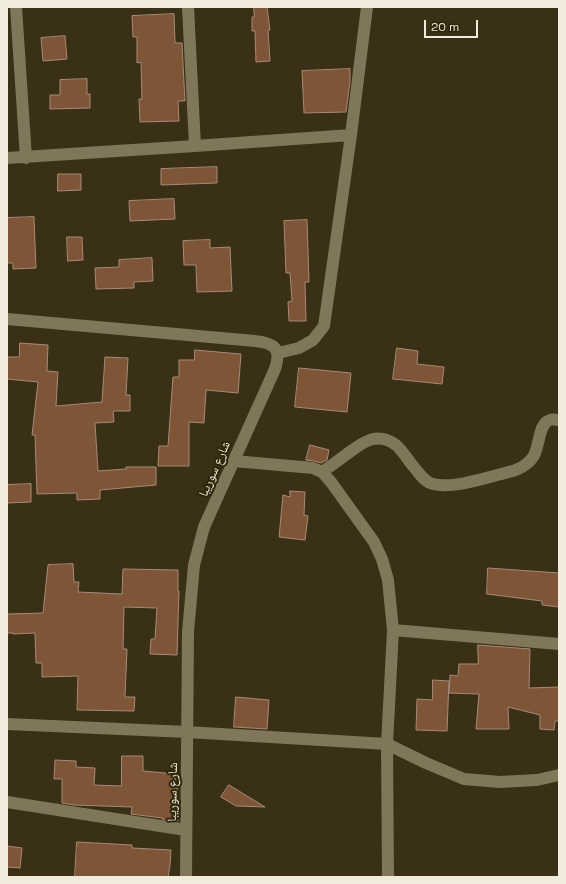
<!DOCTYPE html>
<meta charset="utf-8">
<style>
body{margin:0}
#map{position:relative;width:566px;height:884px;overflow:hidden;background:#393015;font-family:"Space Grotesk",sans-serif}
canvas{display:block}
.frame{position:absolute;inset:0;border:8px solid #f0ebdb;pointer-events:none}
.scale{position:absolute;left:424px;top:20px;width:54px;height:18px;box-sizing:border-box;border:2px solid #f0ebdb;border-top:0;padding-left:5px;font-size:12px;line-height:14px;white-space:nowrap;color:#f0ebdb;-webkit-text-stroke:3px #2f260b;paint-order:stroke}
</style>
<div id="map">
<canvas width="566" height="884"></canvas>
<div class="frame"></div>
<div class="scale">20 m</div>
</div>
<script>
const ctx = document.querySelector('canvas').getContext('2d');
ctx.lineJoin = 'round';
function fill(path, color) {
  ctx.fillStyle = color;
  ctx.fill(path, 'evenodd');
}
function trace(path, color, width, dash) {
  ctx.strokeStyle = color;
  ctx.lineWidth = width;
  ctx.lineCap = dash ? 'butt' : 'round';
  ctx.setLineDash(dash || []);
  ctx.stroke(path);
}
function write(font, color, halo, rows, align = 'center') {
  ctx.font = font + ' "Space Grotesk","Noto Naskh Arabic",sans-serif';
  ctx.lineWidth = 4;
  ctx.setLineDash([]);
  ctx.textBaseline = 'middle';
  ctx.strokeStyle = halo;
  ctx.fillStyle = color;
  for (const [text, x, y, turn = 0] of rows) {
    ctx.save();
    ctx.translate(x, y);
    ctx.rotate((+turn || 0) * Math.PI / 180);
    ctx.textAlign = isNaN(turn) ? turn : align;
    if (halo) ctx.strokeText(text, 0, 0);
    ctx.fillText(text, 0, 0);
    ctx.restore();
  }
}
const building = new Path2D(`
 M254 7H267L270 30H268L270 61 256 62 255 31H252V17H254Z
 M174 14 175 43H182L183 64 185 101H178L179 121 140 122 139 99H142L141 62 137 63V37H133L132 16Z
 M65 36 67 59 43 61 41 38Z
 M350 69V81L346 112 304 113 302 71Z
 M87 79V94H90V108L50 109V95H60V80Z
 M217 167V183L161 185V169Z
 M58 174H81V190L58 191Z
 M174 199 175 219 130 221 129 201Z
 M34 217 36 268 13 269V263H7V218Z
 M307 220 309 282H305L306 321H289L288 302 292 301 290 273H286L284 221Z
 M67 237H82L83 260 68 261Z
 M210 240V248L230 247 232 291 197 292 196 265H184L183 241Z
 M152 258 153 281 134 282V288L96 289 95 268 119 267V260Z
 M20 343 48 345 47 371 58 372 56 406 102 402 105 357 128 358 126 395H130V411H113L114 422 95 423 98 471 126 469V467H156V485L100 490V499L77 500V493L37 494 35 435H32L38 382 7 379V357H19Z
 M397 348 418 351 417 364 444 367 442 384 393 379Z
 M195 350 241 354 238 393 206 390 204 423 189 422V466H158L159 446H168L173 377H179V360H194Z
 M299 368 351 373 347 412 295 407Z
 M310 445 329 450 327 460 321 463 314 461 306 460Z
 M31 484V502L7 503V485Z
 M290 491 305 492 304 515 308 516 305 540 279 537 283 495 290 497Z
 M73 564 74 582H79L78 592 122 594 123 569 178 570V591H179L177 655 150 654 151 639H155L157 608 124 607 123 649H127L125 697H135L134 711 77 710 78 676 42 677V663H36L35 633 13 634V633H7V614L43 613 48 565Z
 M488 568 559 573V607L542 605V601L487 594Z
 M478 645 530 649 529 688 559 687V721H555L554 730 540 729V715L508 707 509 729H476L479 694 449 693 450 675 458 676 459 664H478Z
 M433 680 449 681 447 731 416 730 417 699 432 700Z
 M236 697 269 700 267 729 234 727Z
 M122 756H143V771L176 774 175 784H177L178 821 162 819V818L131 814 132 807 74 805 62 803V779H54L55 760 76 761V767L95 768 94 785 121 786Z
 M229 785 265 807 236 806 221 797Z
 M77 842 132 845V848L171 850 170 865 168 877H75Z
 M7 846 22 848 20 868 7 867Z`);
const street = new Path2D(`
 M16 7 26 158
 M188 7 195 146
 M7 158 195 146 351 135
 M7 319 255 341C274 343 282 348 275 369L204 527 194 565 188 632 186 877
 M278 353 299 348 313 340 324 326 351 135 367 7
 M234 461 313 468 322 472 331 482 374 542 382 559 388 580 393 630 387 744 388 877
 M322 472C331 466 339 460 347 454 363 442 377 431 396 445 402 450 408 460 413 466 419 473 424 482 433 484 452 489 486 478 505 473 515 471 527 466 533 457 540 447 538 423 550 420 552 419 556 420 559 420
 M393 630 559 644
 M7 724 187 732 387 744 426 763 464 779 500 782 537 780 559 775
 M7 802 186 830`);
const streetNames = [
 ["شارع سوريبا",215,469,-66],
 ["شارع سوريبا",173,792,-89]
];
fill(building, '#7f5538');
trace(building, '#a78a78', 1);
trace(street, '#807659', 12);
write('13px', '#f0ebdb', '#2f260b', streetNames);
</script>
